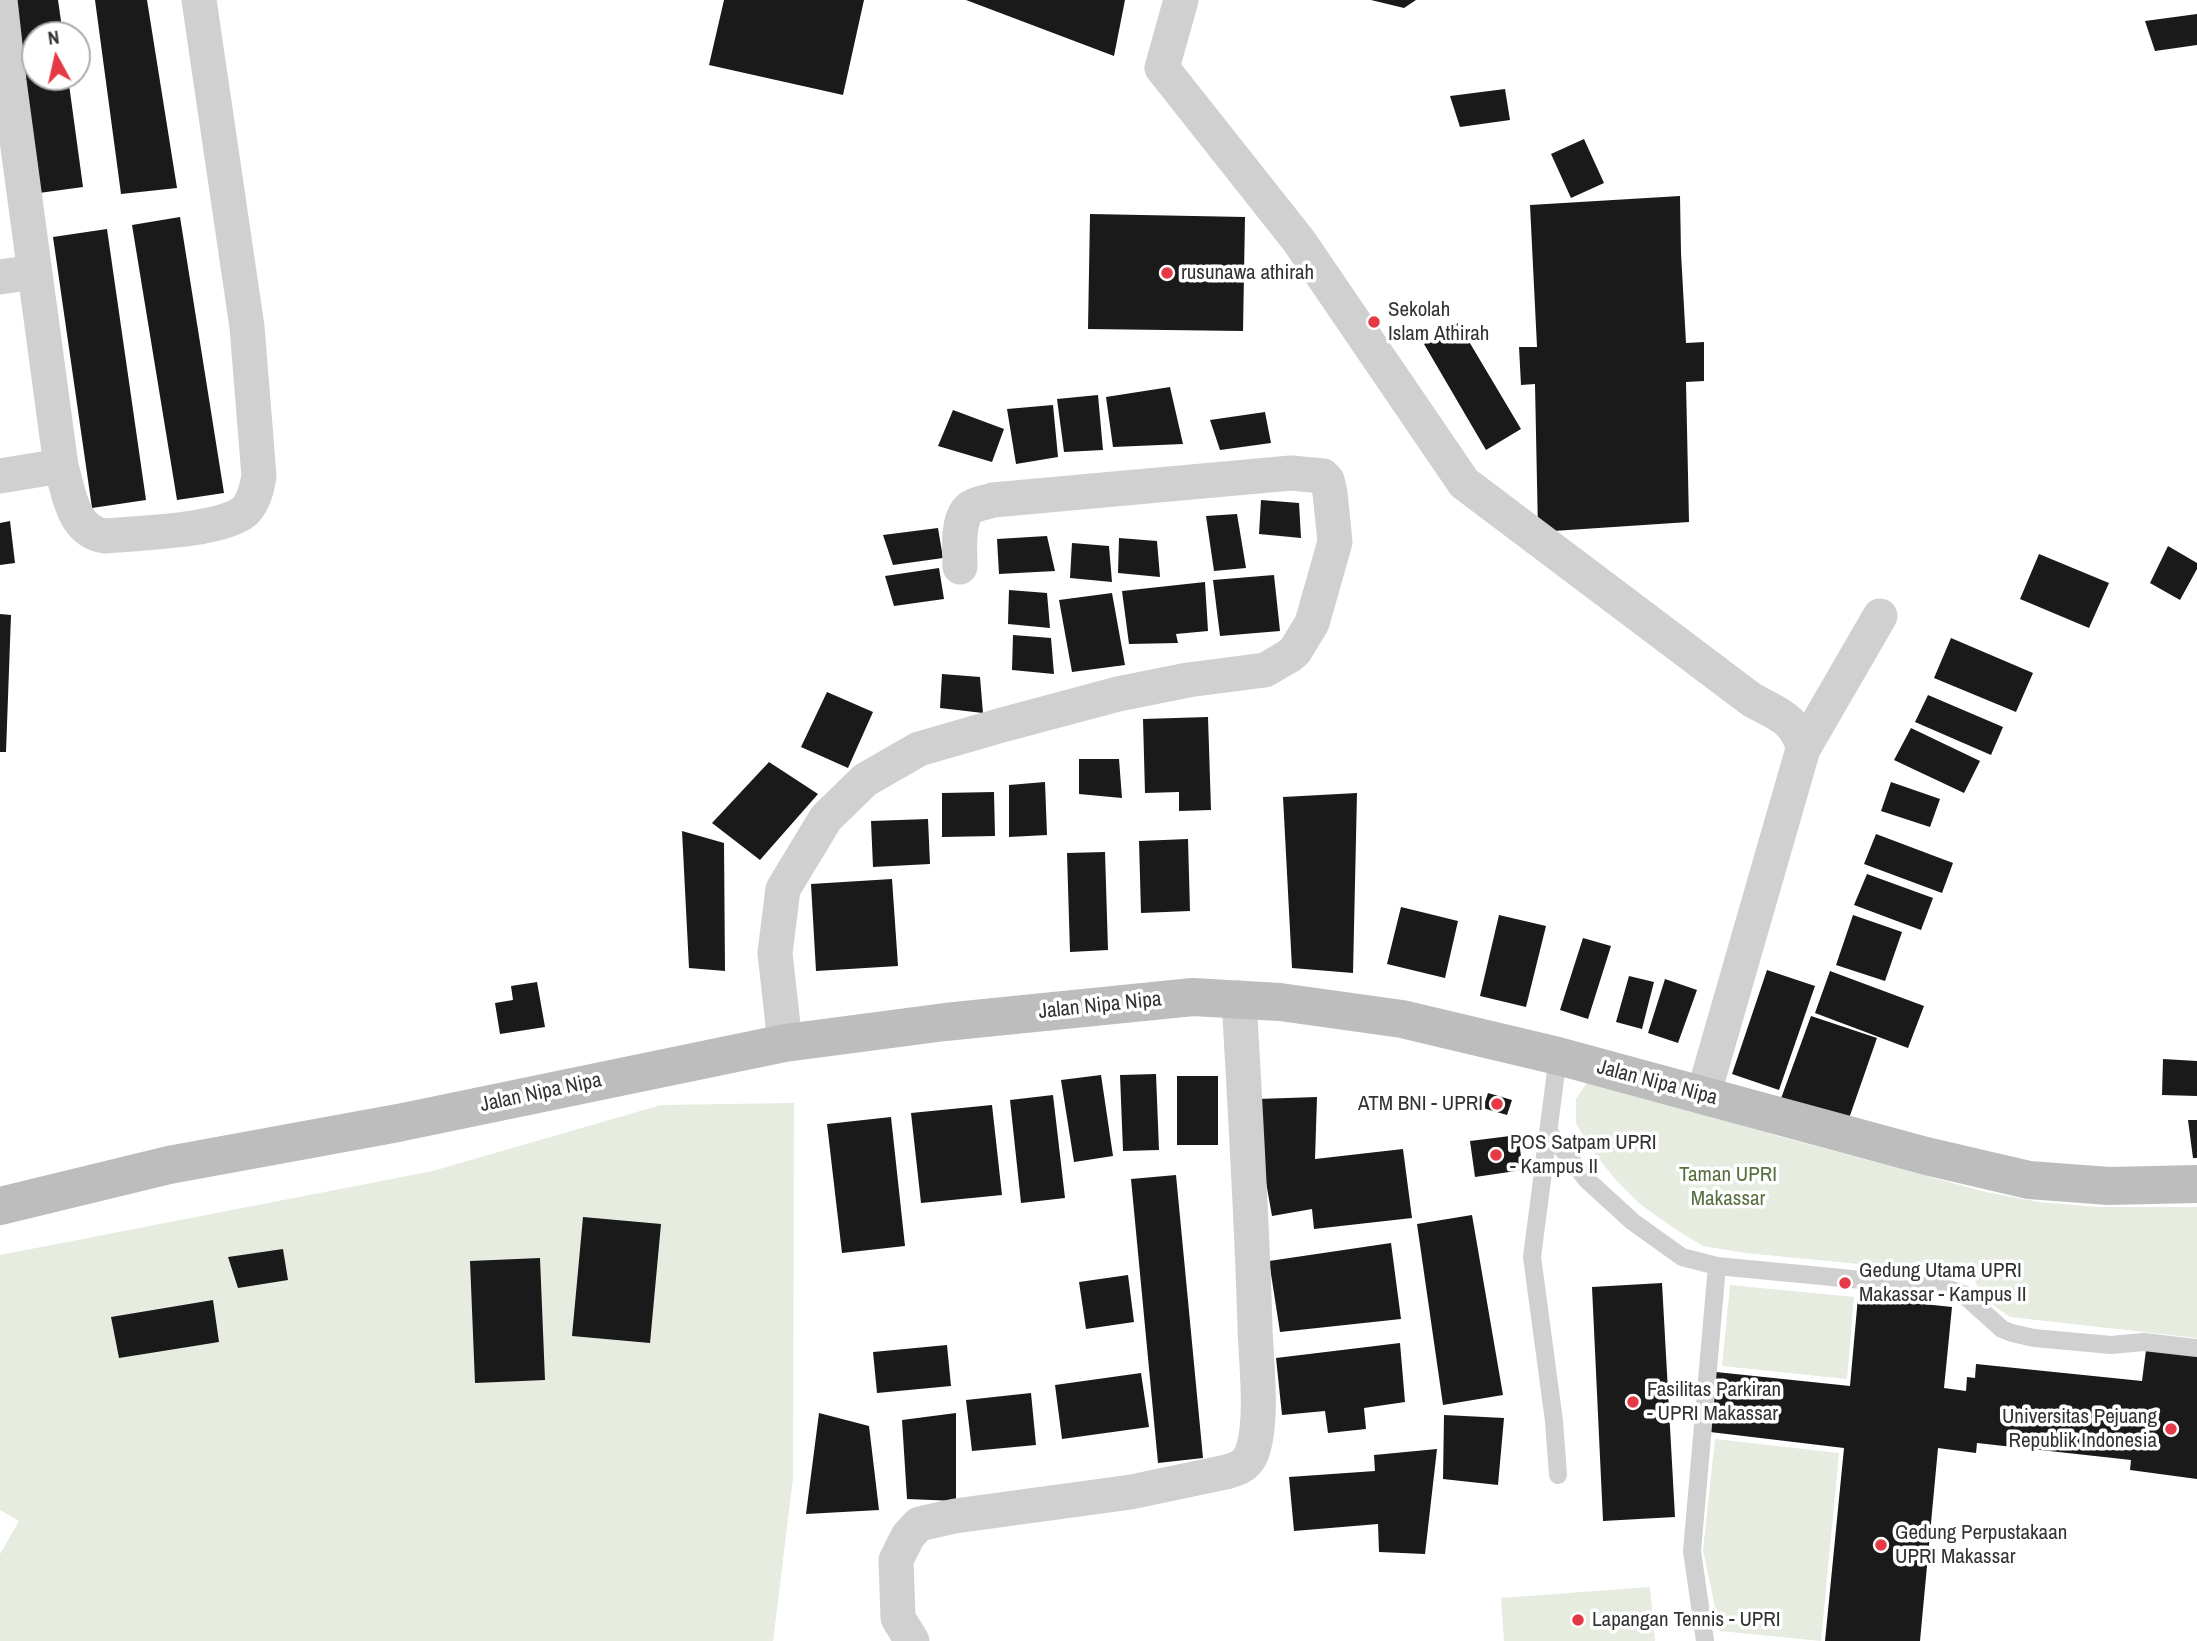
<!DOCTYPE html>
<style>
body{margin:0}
#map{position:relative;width:2197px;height:1641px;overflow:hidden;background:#fff;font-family:"Archivo Narrow",sans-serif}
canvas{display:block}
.north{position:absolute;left:21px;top:21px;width:70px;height:70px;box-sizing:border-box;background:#fff;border:2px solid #adadad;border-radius:50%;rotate:352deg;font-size:19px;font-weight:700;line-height:28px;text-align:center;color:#333}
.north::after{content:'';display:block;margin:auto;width:24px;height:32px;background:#e63946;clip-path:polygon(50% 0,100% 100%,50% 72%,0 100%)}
</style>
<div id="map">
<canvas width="2197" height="1641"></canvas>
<div class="north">N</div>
</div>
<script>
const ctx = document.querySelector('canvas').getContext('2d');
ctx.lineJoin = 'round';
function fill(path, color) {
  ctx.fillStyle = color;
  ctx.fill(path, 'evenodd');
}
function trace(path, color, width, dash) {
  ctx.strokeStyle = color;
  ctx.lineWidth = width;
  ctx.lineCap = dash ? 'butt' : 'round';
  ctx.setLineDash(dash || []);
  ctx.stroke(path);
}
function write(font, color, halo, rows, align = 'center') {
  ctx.font = font + ' "Archivo Narrow",sans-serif';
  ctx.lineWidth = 7;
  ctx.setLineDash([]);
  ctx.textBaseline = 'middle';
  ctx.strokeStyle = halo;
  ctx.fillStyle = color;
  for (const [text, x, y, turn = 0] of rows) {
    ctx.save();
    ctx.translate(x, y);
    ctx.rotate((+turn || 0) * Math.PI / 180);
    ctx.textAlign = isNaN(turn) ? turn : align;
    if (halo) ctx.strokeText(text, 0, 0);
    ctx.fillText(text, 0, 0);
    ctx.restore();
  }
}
const green = new Path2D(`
 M1588 1081 1778 1136 1986 1192 2039 1202 2097 1207H2197V1338L2010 1317C1993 1305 1979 1296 1973 1275L1745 1253 1703 1246 1675 1229 1640 1204 1615 1179 1591 1149 1576 1123V1099Z
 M794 1103 793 1479 773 1641H0V1554L19 1521 0 1510V1255L433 1171 661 1105Z
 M1730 1285 1854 1297 1847 1379 1722 1366Z
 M1715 1439 1839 1453 1821 1641 1720 1631 1703 1550Z
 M1650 1587 1655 1641H1504L1501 1598Z`);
const building = new Path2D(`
 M12 0H58L63 35H35V77H68L83 187 39 193Z
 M95 0H147L177 188 121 194Z
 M724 0H864L843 95 709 65Z
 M966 0H1125L1114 56Z
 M1371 0H1416L1404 8Z
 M2197 14V45L2155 51 2145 21Z
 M1505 89 1510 120 1460 127 1450 96Z
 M1584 139 1604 183 1571 198 1551 154Z
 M1680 196 1681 253 1686 343 1704 342V381L1686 382 1689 522 1538 532 1535 384 1521 385 1519 347H1537L1530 205Z
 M1090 214 1245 217 1243 331 1088 329Z
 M180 217 224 493 177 500 132 225Z
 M107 229 146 500 92 508 53 237Z
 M1458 323 1521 429 1486 450 1424 344Z
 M1170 387 1183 444 1113 447 1106 397Z
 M1098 395 1103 450 1064 452 1057 399Z
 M1053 405 1058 457 1016 464 1007 409Z
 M953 410 1004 429 992 462 938 446Z
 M1265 412 1271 443 1220 450 1210 420Z
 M1261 500 1299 503 1301 538 1259 534Z
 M1237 514 1246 568 1214 571 1206 516Z
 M10 521 15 563 0 565V523Z
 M938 528 943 558 893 565 883 535Z
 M1047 536 1055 571 999 574 997 539Z
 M1119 538 1157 541 1160 577 1118 573Z
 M1072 543 1109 546 1112 582 1070 578Z
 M2168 546 2197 563V569L2180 600 2150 583Z
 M2039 554 2109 583 2089 628 2020 599Z
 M939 568 944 599 894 606 885 576Z
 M1274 575 1280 631 1220 636 1213 580Z
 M1205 582 1208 631 1176 634 1178 643 1129 644 1122 591Z
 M1009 590 1047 593 1050 628 1008 624Z
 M1112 593 1125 665 1072 672 1059 600Z
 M0 614 11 615 6 752H0Z
 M1013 635 1051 638 1054 674 1012 670Z
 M1951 638 2033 673 2016 712 1934 678Z
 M942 674 980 677 983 713 940 708Z
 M827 692 873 712 848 768 801 747Z
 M1928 695 2003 727 1991 755 1915 722Z
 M1208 717 1211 810 1179 811V792L1145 793 1143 719Z
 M1911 728 1980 761 1964 793 1894 760Z
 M1079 759H1119L1122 798 1079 794Z
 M769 762 818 794 760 860 712 823Z
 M1045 782 1047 835 1009 837V785Z
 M1891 782 1940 799 1930 827 1881 811Z
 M994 792 995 836 942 837V793Z
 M1357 793 1353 973 1292 968 1283 797Z
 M928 819 930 864 873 867 871 821Z
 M682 831 724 843 725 971 689 968Z
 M1876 834 1953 863 1942 893 1864 864Z
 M1188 839 1190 911 1141 913 1139 841Z
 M1105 852 1108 950 1070 952 1067 853Z
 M1867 874 1933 898 1921 930 1854 905Z
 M892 879 898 966 816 971 811 884Z
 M1401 907 1458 921 1445 978 1387 964Z
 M1499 915 1546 926 1526 1007 1480 996Z
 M1853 915 1902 932 1885 981 1836 965Z
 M1583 938 1611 946 1588 1019 1560 1010Z
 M1767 970 1815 986 1779 1090 1732 1074Z
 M1830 971 1924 1006 1908 1048 1815 1013Z
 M1629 976 1654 982 1642 1029 1616 1022Z
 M1665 979 1697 990 1678 1043 1648 1033Z
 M537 982 545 1027 500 1034 495 1003 513 1000 511 986Z
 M1811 1016 1877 1038 1846 1127 1779 1104Z
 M2163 1059 2197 1061V1096L2162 1095Z
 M1156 1074 1159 1150 1123 1151 1120 1075Z
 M1101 1075 1113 1156 1074 1162 1061 1080Z
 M1177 1076H1218V1145H1177Z
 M1488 1093 1512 1100 1507 1115 1483 1108Z
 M1053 1095 1065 1198 1021 1203 1010 1100Z
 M1317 1097 1315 1159 1403 1149 1412 1218 1314 1229 1312 1209 1272 1216 1263 1165 1257 1099Z
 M992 1105 1002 1195 921 1203 911 1113Z
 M891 1117 905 1246 842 1253 827 1124Z
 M2188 1120H2197V1158H2193Z
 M1518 1135 1523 1170 1475 1177 1470 1141Z
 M1176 1175 1203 1458 1158 1463 1131 1179Z
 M1472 1215 1503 1395 1443 1405 1417 1224Z
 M583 1217 661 1224 650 1343 572 1336Z
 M1391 1243 1401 1319 1280 1332 1269 1261Z
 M283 1249 288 1280 238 1288 228 1257Z
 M540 1258 545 1380 475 1383 470 1261Z
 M1128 1275 1134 1322 1086 1329 1079 1282Z
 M1662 1283 1675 1517 1603 1521 1592 1287Z
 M1858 1297 1952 1307 1944 1388 1966 1391 1967 1377 1975 1378 1976 1364 2142 1381 2146 1350 2197 1356V1479L2130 1470 2131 1460 1977 1443 1976 1453 1938 1448 1920 1641H1825L1844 1448 1710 1432 1716 1372 1850 1386Z
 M213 1300 219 1342 119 1358 111 1317Z
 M1400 1343 1405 1402 1364 1408 1366 1429 1328 1433 1325 1411 1282 1415 1276 1358Z
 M947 1345 951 1386 877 1393 873 1352Z
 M1141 1373 1149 1427 1062 1439 1055 1385Z
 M1031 1393 1036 1445 972 1451 966 1400Z
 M819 1413 869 1426 879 1510 806 1514Z
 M956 1413V1501L907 1499 902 1420Z
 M1444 1415 1504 1418 1498 1485 1443 1479Z
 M1437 1449 1425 1554 1379 1552 1378 1524 1294 1531 1289 1477 1375 1471 1374 1455Z`);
const lane = new Path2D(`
 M1549 1132 1586 1179 1633 1222 1682 1257 1717 1266 1946 1288 1963 1294 2002 1329 2012 1333 2034 1338 2111 1345 2144 1342 2197 1348
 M1558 1475 1554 1421 1532 1257 1558 1056
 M1705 1641 1692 1551 1717 1266`);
const street = new Path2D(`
 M0 0 9 81 61 466C69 493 72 531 105 536 138 533 222 531 245 511 254 502 257 488 259 476L247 327 199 0
 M1181 0 1162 68 1299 241 1464 483 1752 700C1776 713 1798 720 1803 749L1703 1096
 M0 277 34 272
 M0 476 61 466
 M1803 749 1880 616
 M785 1043 775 953 783 889 826 818 865 780 919 749 1002 725 1118 694 1188 680 1265 670 1289 656 1295 651 1312 623 1335 542 1330 493 1327 480 1323 476 1291 473 993 500C985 503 972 504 967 511 957 524 960 552 960 567
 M912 1641 898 1618 896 1560 908 1536 919 1524 955 1516 1131 1492 1226 1472C1237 1469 1246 1466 1251 1455 1264 1424 1256 1362 1255 1328 1252 1218 1245 1108 1239 998`);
const secondary = new Path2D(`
 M0 1206 169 1165 398 1123 785 1043 945 1022 1193 997 1280 1002 1402 1019 1558 1056 1926 1156 2029 1180 2109 1186 2197 1184`);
const markers = [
 [1167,273,7,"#e63946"],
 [1374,322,7,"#e63946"],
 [1497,1104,7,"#e63946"],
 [1496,1155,7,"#e63946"],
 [1845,1283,7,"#e63946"],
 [1633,1402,7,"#e63946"],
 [2171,1429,7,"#e63946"],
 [1881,1545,7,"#e63946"],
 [1578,1620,7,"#e63946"]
];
const poiNames = [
 ["rusunawa athirah",1181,273],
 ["Sekolah",1388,310],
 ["Islam Athirah",1388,334],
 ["ATM BNI - UPRI",1483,1104,"right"],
 ["POS Satpam UPRI",1510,1143],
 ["- Kampus II",1510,1167],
 ["Gedung Utama UPRI",1859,1271],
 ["Makassar - Kampus II",1859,1295],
 ["Fasilitas Parkiran",1647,1390],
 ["- UPRI Makassar",1647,1414],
 ["Universitas Pejuang",2157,1417,"right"],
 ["Republik Indonesia",2157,1441,"right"],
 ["Gedung Perpustakaan",1895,1533],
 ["UPRI Makassar",1895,1557],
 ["Lapangan Tennis - UPRI",1592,1620]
];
const streetNames = [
 ["Jalan Nipa Nipa",1100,1006,-6],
 ["Jalan Nipa Nipa",1657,1083,15],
 ["Jalan Nipa Nipa",541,1093,-12]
];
const parkNames = [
 ["Taman UPRI",1728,1175],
 ["Makassar",1728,1199]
];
fill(green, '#e6ecdf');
fill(building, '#1a1a1a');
trace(lane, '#d0d0d0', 18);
trace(street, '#d0d0d0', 35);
trace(secondary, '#bdbdbd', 38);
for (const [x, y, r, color] of markers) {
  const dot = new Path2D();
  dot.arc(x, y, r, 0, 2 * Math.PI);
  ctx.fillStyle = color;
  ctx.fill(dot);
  trace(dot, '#fff', 2.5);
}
write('21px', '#333', '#fff', poiNames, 'left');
write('21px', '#333', '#fff', streetNames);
write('21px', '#56703f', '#fff', parkNames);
</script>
